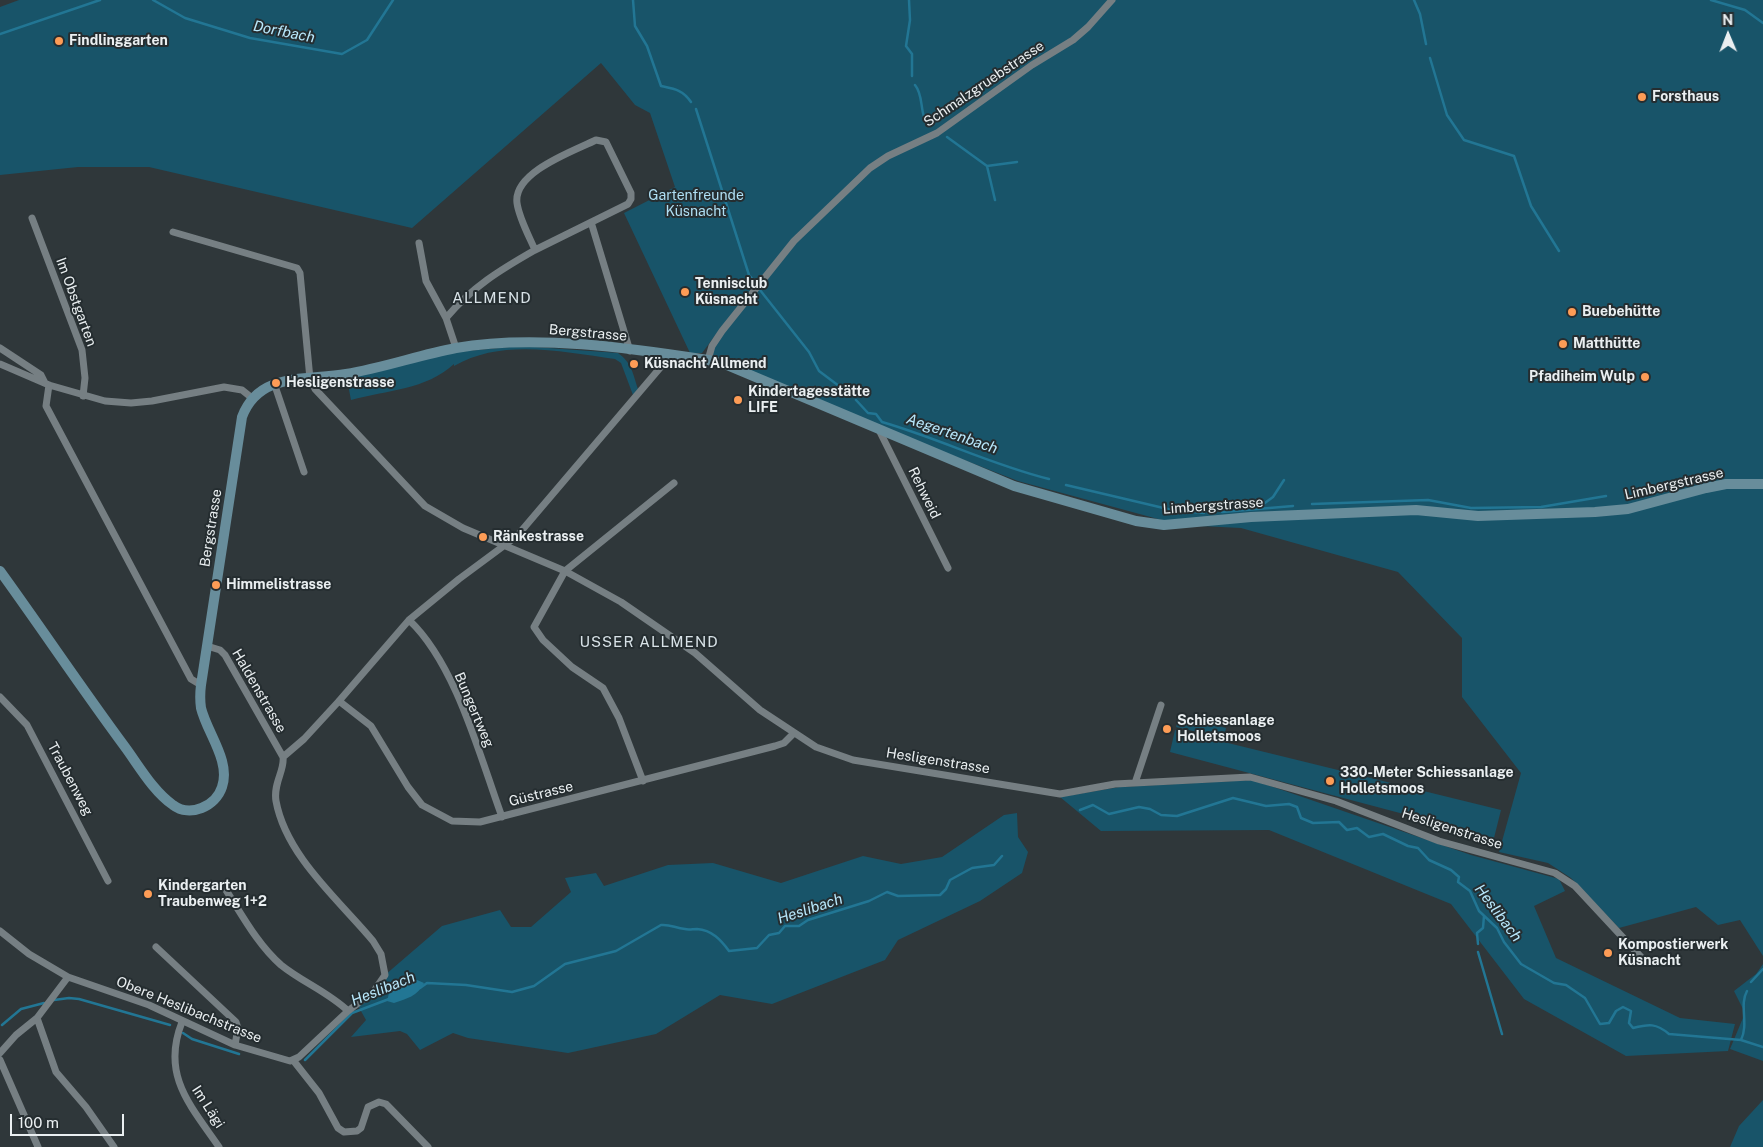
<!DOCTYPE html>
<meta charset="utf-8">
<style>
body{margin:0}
#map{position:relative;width:1763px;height:1147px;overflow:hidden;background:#2f373a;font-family:"Public Sans",sans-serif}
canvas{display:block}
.north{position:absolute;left:1703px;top:10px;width:50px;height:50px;-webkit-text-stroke:4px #252d30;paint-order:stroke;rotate:359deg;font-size:14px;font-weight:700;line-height:20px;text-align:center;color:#eaeff1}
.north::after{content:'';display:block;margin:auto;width:18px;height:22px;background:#eaeff1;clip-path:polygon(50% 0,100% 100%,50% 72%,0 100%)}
.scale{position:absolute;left:10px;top:1114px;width:114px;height:22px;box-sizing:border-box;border:2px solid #eaeff1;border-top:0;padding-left:6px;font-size:15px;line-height:18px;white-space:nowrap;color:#eaeff1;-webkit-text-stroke:4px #252d30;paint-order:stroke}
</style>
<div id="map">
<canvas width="1763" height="1147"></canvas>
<div class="north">N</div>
<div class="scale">100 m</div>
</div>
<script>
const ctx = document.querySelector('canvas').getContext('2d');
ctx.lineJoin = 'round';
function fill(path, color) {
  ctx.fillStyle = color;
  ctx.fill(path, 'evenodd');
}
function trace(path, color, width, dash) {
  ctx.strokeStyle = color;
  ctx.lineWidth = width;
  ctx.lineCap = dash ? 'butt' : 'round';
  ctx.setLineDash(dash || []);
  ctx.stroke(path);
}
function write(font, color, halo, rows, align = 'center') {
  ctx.font = font + ' "Public Sans",sans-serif';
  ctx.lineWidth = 4;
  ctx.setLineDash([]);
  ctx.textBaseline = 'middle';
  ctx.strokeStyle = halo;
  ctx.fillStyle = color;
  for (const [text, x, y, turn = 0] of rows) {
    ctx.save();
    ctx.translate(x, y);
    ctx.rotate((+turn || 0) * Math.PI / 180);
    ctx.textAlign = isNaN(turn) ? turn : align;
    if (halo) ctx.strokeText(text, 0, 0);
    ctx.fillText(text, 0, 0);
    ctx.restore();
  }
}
const green = new Path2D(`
 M19 0H1763V956L1740 920 1718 925 1696 907 1619 928 1571 878 1548 863 1499 852 1521 773 1462 697V638L1398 572 1241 528 1180 525 1018 481 708 360 723 325 702 353H690L624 213 675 187 650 113 635 105 601 63 412 228 149 167H78L0 175V7Z
 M521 346 618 353C632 363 633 374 638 389L633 395 621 363 615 359C563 352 502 338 454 366V364C426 390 387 390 351 400L346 374 457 352Z
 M1179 716 1226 728 1224 738 1176 727Z
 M1175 730 1501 810 1494 838 1170 752Z
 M1253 780 1471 855 1559 879 1565 891 1534 906 1556 958 1680 1018 1735 1024 1728 1051 1626 1056 1524 999 1451 904 1269 830 1101 831 1060 797 1120 787Z
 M1017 813 1018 837 1028 852 1022 873 980 901 898 940 885 960 772 1004 720 995 656 1034 568 1053 468 1038 453 1033 420 1050 407 1034 400 1031 351 1037 366 1020 357 1004 385 975 442 926 500 910 511 927H531L571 892 565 878 596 873 604 886 668 865 713 863 781 883 863 856 901 864 942 857 1004 815Z
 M1763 964V1061L1730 1049 1745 1013 1734 991 1756 974Z
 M1763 1100V1147H1730L1739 1126Z`);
const water = new Path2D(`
 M403 980H417L424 983C418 996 406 999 394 1003L387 1001 391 986Z`);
const stream = new Path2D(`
 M153 0 185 18 250 38 342 54 367 40 393 0
 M633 0 635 26 647 46 661 86C675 89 683 90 691 102
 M909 0 910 20 906 46 912 54V76
 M1414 0 1420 14 1426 44
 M1711 0 1745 10 1763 23
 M0 34 100 0
 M1430 58 1447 115 1464 140 1514 156 1531 206 1559 251
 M915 85C925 97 918 115 930 126
 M696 109 749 275 754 281
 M947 137 987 166 995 200
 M987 166 1017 162
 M760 290 809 352 819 371 839 386 847 387 853 394
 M856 400 868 413 876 414 882 422C938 438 992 465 1049 479
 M1066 485 1172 510 1204 513
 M1312 504 1428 500 1471 508 1541 507 1606 496
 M1258 508 1273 497 1284 480
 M1222 512 1293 506
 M1080 810 1093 805 1109 814 1139 807 1150 809 1161 815 1177 816 1233 798 1266 806 1289 804 1297 807 1301 818 1313 823 1339 822 1347 830 1357 828 1369 837 1383 834 1408 846 1418 848 1429 860 1451 870 1459 877 1458 882 1470 891 1479 911 1497 928 1504 942 1521 964 1554 983 1566 985 1585 998 1600 1024 1609 1023 1616 1011 1623 1007 1631 1011 1629 1023 1633 1028C1649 1024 1656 1023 1669 1034L1741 1040 1763 1047
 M1478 944 1477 933 1483 928 1484 916
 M1478 952 1502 1034
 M1751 982 1763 969
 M420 988 427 983 466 985 512 992 534 986 565 964 616 951 661 925C670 924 675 928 685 929 688 930 693 929 697 929 712 930 721 940 729 951L757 948 769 935 779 933 785 926H799L808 920 869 901 887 892 898 896 940 895 946 889 950 880 972 868 994 865 1002 856
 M54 1000 69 998 79 999 170 1025
 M2 1025 21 1009 44 1003
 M183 1033 192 1039 239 1054
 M1741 1040C1749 1024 1739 1005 1747 991
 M305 1060 352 1013 389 999`);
const street = new Path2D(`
 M596 140 606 142 631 193V199L628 204 535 250C529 236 519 218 517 203 513 172 574 151 596 140Z
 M32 218 82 350 85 378 83 396
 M591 222 630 351
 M173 232 297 268 300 273 310 379 315 389 425 506 463 528 565 571 621 602 695 653 760 710 816 747 853 760 1060 794 1115 784 1250 777 1336 801 1439 841 1555 873 1575 886 1641 957
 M419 243 426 281 446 318 456 348
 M446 318C472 287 500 270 535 250
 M0 348 41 375 45 383
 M708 360 712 346 722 331 794 241 870 168 888 156 937 133 1032 65 1073 40 1088 27 1112 0
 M0 364 49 385 105 401 131 403 152 401 224 387 242 390 252 398
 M274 383 304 472
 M49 385 46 406 191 679 201 685
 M878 428 948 568
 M409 620C456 664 480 757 502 817
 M207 646 220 650 225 655 283 757
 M0 697 27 725 108 881
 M339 701 371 726 408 787 422 805 452 821 480 822 775 746 784 743 794 733
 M643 781 619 718 603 688 572 667 543 640 534 627 565 571 674 483
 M1135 783 1161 705
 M224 887C241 913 257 944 281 965 302 982 328 992 348 1011
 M0 931 29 954 68 977 149 1005 235 1045 290 1061 299 1057 348 1011 374 991 385 975 381 954 373 941C339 900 286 856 276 801 273 783 285 770 283 757L304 739 339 701 409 620 459 579 517 536 671 355
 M156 947 236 1022 238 1028 235 1045
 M37 1018 56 1072 86 1107 114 1147
 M182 1022C161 1075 190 1105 219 1147
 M0 1053 16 1035 37 1018 68 977
 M0 1060 38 1147
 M293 1060 319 1093 338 1128 344 1132 357 1131 361 1128 368 1107 379 1102 386 1104 428 1147`);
const secondary = new Path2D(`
 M0 571C42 629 82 689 125 747 139 766 153 791 173 805 190 818 216 806 222 787 231 761 207 733 201 708 200 701 200 693 201 685L242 417C259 372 305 381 346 374 383 368 419 355 456 348 533 334 631 348 708 360L722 363 1014 486 1136 521 1164 525 1251 517 1416 510 1478 516 1595 512 1628 509 1706 488 1726 484H1763`);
const markers = [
 [59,41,5,"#fd9c56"],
 [1642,97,5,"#fd9c56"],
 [685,292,5,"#fd9c56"],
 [1572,312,5,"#fd9c56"],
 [1563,344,5,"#fd9c56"],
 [634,364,5,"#fd9c56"],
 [1645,377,5,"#fd9c56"],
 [276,383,5,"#fd9c56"],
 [738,400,5,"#fd9c56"],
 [483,537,5,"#fd9c56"],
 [216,585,5,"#fd9c56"],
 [1167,729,5,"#fd9c56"],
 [1330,781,5,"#fd9c56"],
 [148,894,5,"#fd9c56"],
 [1608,953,5,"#fd9c56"]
];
const poiNames = [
 ["Findlinggarten",69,41],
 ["Forsthaus",1652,97],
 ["Tennisclub",695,284],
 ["Küsnacht",695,300],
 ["Buebehütte",1582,312],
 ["Matthütte",1573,344],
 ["Küsnacht Allmend",644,364],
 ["Pfadiheim Wulp",1635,377,"right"],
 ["Hesligenstrasse",286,383],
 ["Kindertagesstätte",748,392],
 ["LIFE",748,408],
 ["Ränkestrasse",493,537],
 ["Himmelistrasse",226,585],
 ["Schiessanlage",1177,721],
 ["Holletsmoos",1177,737],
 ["330-Meter Schiessanlage",1340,773],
 ["Holletsmoos",1340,789],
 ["Kindergarten",158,886],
 ["Traubenweg 1+2",158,902],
 ["Kompostierwerk",1618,945],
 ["Küsnacht",1618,961]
];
const streetNames = [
 ["Schmalzgruebstrasse",984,84,-34],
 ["Im Obstgarten",76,302,70],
 ["Bergstrasse",588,333,5],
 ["Limbergstrasse",1674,484,-13],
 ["Rehweid",924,493,64],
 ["Limbergstrasse",1213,506,-4],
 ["Bergstrasse",211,528,-81],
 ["Haldenstrasse",259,691,60],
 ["Bungertweg",474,710,67],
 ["Hesligenstrasse",938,761,9],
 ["Traubenweg",70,779,62],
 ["Güstrasse",541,794,-14],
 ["Hesligenstrasse",1452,829,18],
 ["Obere Heslibachstrasse",189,1010,22],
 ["Im Lägi",208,1107,57]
];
const parkNames = [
 ["Gartenfreunde",696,196],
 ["Küsnacht",696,212]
];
const waterNames = [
 ["Dorfbach",284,32,11],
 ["Aegertenbach",952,434,19],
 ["Heslibach",810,909,-18],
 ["Heslibach",1498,913,53],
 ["Heslibach",383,989,-22]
];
const neighbourhoodNames = [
 ["ALLMEND",492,298],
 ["USSER ALLMEND",649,642]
];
fill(green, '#185469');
fill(water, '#227694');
trace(stream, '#227694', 2.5);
trace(street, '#767f83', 7);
trace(secondary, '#688d9b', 10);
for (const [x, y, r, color] of markers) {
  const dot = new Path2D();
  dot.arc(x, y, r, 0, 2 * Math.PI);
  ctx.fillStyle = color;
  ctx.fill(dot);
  trace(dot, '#252d30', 2);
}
write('bold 14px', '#eaeff1', '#252d30', poiNames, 'left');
write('14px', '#eaeff1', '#252d30', streetNames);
write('14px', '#afdff4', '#252d30', parkNames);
write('italic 15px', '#b9e9fd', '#252d30', waterNames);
ctx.letterSpacing = '1px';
write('15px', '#d8e2e7', '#252d30', neighbourhoodNames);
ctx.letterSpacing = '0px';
</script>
